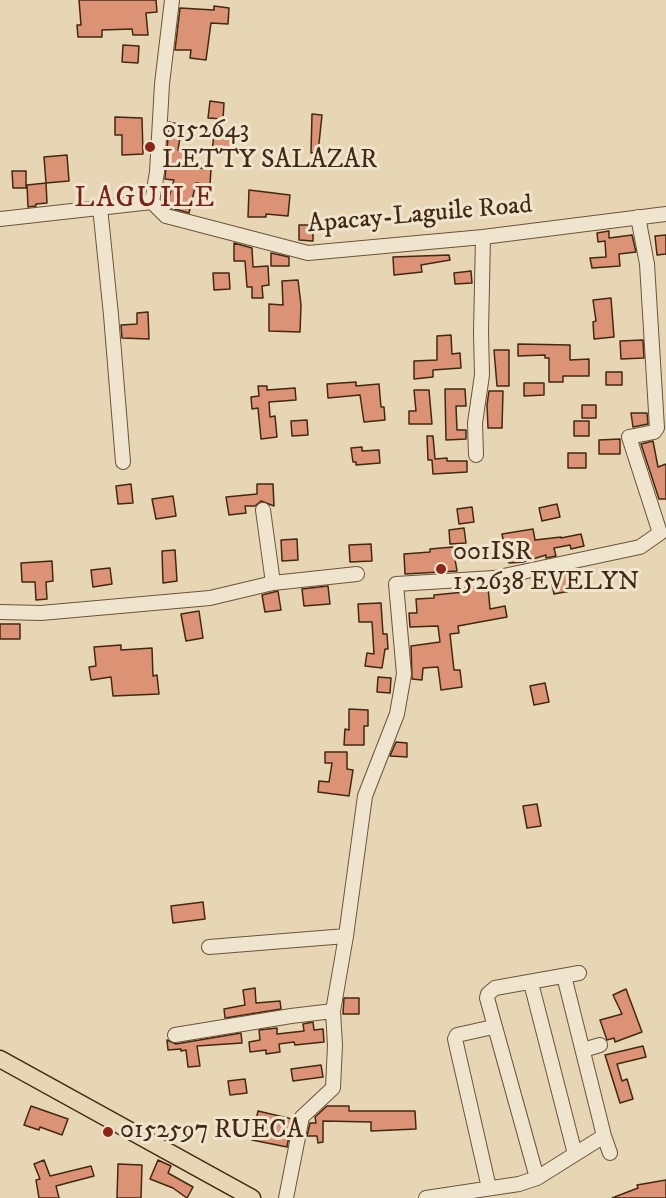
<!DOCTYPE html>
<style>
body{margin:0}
canvas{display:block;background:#e6d6b3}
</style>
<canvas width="666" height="1198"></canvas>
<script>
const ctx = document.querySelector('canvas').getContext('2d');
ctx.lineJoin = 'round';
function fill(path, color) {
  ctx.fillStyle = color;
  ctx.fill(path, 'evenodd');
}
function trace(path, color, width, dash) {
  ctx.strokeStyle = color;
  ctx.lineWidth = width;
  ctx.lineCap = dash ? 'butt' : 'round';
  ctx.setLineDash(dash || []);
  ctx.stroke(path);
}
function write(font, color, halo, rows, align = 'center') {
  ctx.font = font + ' "IM FELL DW Pica",serif';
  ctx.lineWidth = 6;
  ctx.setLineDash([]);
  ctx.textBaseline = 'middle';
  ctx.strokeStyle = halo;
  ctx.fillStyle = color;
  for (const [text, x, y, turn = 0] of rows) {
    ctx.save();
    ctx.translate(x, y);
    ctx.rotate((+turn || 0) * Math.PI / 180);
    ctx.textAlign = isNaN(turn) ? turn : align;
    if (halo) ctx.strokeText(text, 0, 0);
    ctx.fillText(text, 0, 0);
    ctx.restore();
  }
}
const building = new Path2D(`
 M79 0H156L157 12 146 13 148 35H133L132 29 102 30V37H78L77 25H81Z
 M214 6 229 8 228 24 211 23 206 60 190 58 191 50H175L180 8 214 10Z
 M123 45 139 46 138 63 122 62Z
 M210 101 224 103 223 119 208 118Z
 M312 114 322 115 318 153H311Z
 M115 117 142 118 143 154 122 155V135H115Z
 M169 122 182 125 178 150 191 151 190 167 211 169 210 185 196 183 189 213 171 208 167 205 174 180 165 179Z
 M214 135 235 137 233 154 212 151Z
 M67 155 69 181 46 183 44 157Z
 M12 171H26V188H13Z
 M46 183 47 203 36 204V206L28 207 27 185Z
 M249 190 290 195 288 216 266 214V217H248Z
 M299 225H313V241L299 240Z
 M609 231V238L632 235 636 252 619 254 620 266 592 268 590 258 606 257 605 241 598 242 597 233Z
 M666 235V254L657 255 655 236Z
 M234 243 252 248 253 267 268 266 269 285 262 286 263 298H252V287H247L245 261H234Z
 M271 253 289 257V266H271Z
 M449 255 450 260 421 265 422 272 394 275 393 257Z
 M471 271 472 283 455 284 454 273Z
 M213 273H229L230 289 214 290Z
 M298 280 301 305 300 332 269 331V304L283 305 282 281Z
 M611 298 614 337 594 339 593 322 596 321 593 300Z
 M148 312 149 339 122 338 121 325 137 324V313Z
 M451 335 452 354 460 353 461 368 433 370V377L414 379V361L437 360V336Z
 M643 340 644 358 621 359 620 341Z
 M518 344 570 345V360L589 359V376H563V382H549V358H545V355L518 356Z
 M494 350H509V386H497Z
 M606 372H622V385H606Z
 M356 382V386L379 384 381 407H384L385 420 364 422 360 395 328 398 327 384Z
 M524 383H544V395L524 396Z
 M258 386H267V390L295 388 296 400 269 402 270 417 275 416 277 437 261 439 258 408 252 409 251 397 259 396Z
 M445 389H465L466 406H456L457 430H466V439L446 440Z
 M414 390H429L432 424H409V411H416Z
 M489 391H503L502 428H488L487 405Z
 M582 405H596V418H582Z
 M631 413H647L648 424 633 427Z
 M307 420 308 435 292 436 291 421Z
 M574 421H589V436H574Z
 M427 436H433L435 459 447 458V461H467V472L433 474 432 460H428Z
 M620 439V454H599V440Z
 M653 441 658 467 666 464V499H659L641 444Z
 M362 447V451L379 450 380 463 356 465V462H353L351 448Z
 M568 453H586V468H568Z
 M131 484 133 503 118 504 116 486Z
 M257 484H273L274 506 261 501 255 506H245L246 513 229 515 226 497 257 494Z
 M173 496 176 516 156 519 152 499Z
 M557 504 560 517 542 521 539 508Z
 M472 507 474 522 459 524 457 509Z
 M464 528 466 543 450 544 449 530Z
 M533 529 535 540 561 537V538L581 534 584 546 571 549 570 545 554 548 556 556 546 558V555L523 562 509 563 507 543 504 544 502 534Z
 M297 539 298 560 282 561 281 540Z
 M371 544 372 561 350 562 349 545Z
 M453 547 457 571 405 574 404 554 430 552V549Z
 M175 550 177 581 163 583 162 551Z
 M52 561 53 581 46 582 47 599 36 600 35 582H22L21 563Z
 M110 568 112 584 93 587 91 570Z
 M571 571 576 590 554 594 550 575Z
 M328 586 330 604 304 606 302 589Z
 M488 587 490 609 505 606 507 617 458 626 459 633 450 634 454 670H460L462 687 441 690 438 667 423 668 422 680 412 679 411 646 440 642 438 626 410 627 409 613H417L416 599 434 598V595L465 592V589Z
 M278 591 281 610 265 612 262 595Z
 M381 603 383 634H387L388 649H385L382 668 365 666 367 653 374 654 372 622H359L358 604Z
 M199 611 203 638 186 641 181 614Z
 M0 624H20V639H0Z
 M121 645V650L152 648 153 676 157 675 159 694 113 696 111 677 91 680 89 667 96 666 94 647Z
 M378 677 391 678 390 693 377 692Z
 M545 683 549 702 534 705 530 686Z
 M349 709 368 710V726H364V745H344L345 729 349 730Z
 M396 742 407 743V757L390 756Z
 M325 752H347V769L353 770 349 796 318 792 319 781 329 782 332 763H325Z
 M537 804 541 826 527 828 523 806Z
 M203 902 205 919 173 923 171 906Z
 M255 988 256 1003 280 1001 281 1009 225 1018 224 1009 245 1005 243 990Z
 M626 989 642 1032 615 1042 614 1038 607 1040 600 1020 622 1014 613 995Z
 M344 998H359V1014H343Z
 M313 1022 314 1030 323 1029 324 1042 295 1045 294 1042 279 1044 280 1052 266 1054V1050L250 1052 249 1042 260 1040 259 1030 277 1028V1034L304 1031 303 1024Z
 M241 1033 242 1043 197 1046 200 1066 188 1067 186 1050 181 1051V1049L168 1050 167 1040 176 1044Z
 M643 1046 646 1057 617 1064 622 1081 627 1079 633 1099 620 1103 605 1055Z
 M321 1065 323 1077 293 1081 291 1069Z
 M245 1079 247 1093 230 1095 228 1081Z
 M31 1106 68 1119 62 1135 40 1127 39 1130 24 1125Z
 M327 1106H349V1111H415L416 1129 371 1131V1122L323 1121V1142L318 1143 317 1136H307L310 1123H316L315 1117Z
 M258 1111 292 1119 287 1147 252 1140Z
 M44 1160 50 1176 91 1166 94 1176 56 1186 59 1198H39L36 1180 40 1179 34 1164Z
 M158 1160 171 1166 168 1173 193 1187 187 1198 173 1188 150 1179Z
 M118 1164 142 1165 141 1198H117Z
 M666 1180V1198H612L638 1188 637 1185Z`);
const minor = new Path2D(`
 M152 202 166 216 308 253 483 237 666 214
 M100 207 111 315 123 462
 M0 219 152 202 157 172 162 84 172 0
 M476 455 475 423 482 375 481 332 483 237
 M263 510 273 583
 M0 612 41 613 210 598 273 583 357 574
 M209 947 346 936
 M564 976 604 1136 610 1153
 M531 983 575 1154
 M175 1035 291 1016 333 1011
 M583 1050 600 1045
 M537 1178 487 998 488 994 495 988 579 973
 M489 1188 455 1039 457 1035 493 1027
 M286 1198 302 1117 333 1088 335 1045 333 1011 346 936 365 796 397 714 404 674 396 584 494 578 640 547 660 533 629 437 654 432 657 428 647 264 638 217
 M426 1198 519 1184 537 1178 604 1136`);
const major = new Path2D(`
 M0 1059 252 1198`);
const markers = [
 [150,147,6,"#8f2418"],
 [441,569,6,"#8f2418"],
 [108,1132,6,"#8f2418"]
];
const poiNames = [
 ["0152643",162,132],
 ["LETTY SALAZAR",162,162],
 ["001ISR",453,554],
 ["152638 EVELYN",453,584],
 ["0152597 RUECA",120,1132]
];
const streetNames = [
 ["Apacay-Laguile Road",420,216,-5]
];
const quarterNames = [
 ["LAGUILE",145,200]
];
fill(building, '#dc9274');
trace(building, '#432812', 1.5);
trace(minor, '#6c543a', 16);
trace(major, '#432812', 19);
trace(minor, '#efe4ce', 14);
trace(major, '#e6d6b3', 16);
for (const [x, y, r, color] of markers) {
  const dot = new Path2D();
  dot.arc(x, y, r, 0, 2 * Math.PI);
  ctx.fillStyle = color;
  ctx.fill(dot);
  trace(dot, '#efe4ce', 2);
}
write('26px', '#432812', '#efe4ce', poiNames, 'left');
write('26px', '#432812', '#efe4ce', streetNames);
ctx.letterSpacing = '1.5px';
write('28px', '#7a1f14', '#efe4ce', quarterNames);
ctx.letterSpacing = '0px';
</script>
